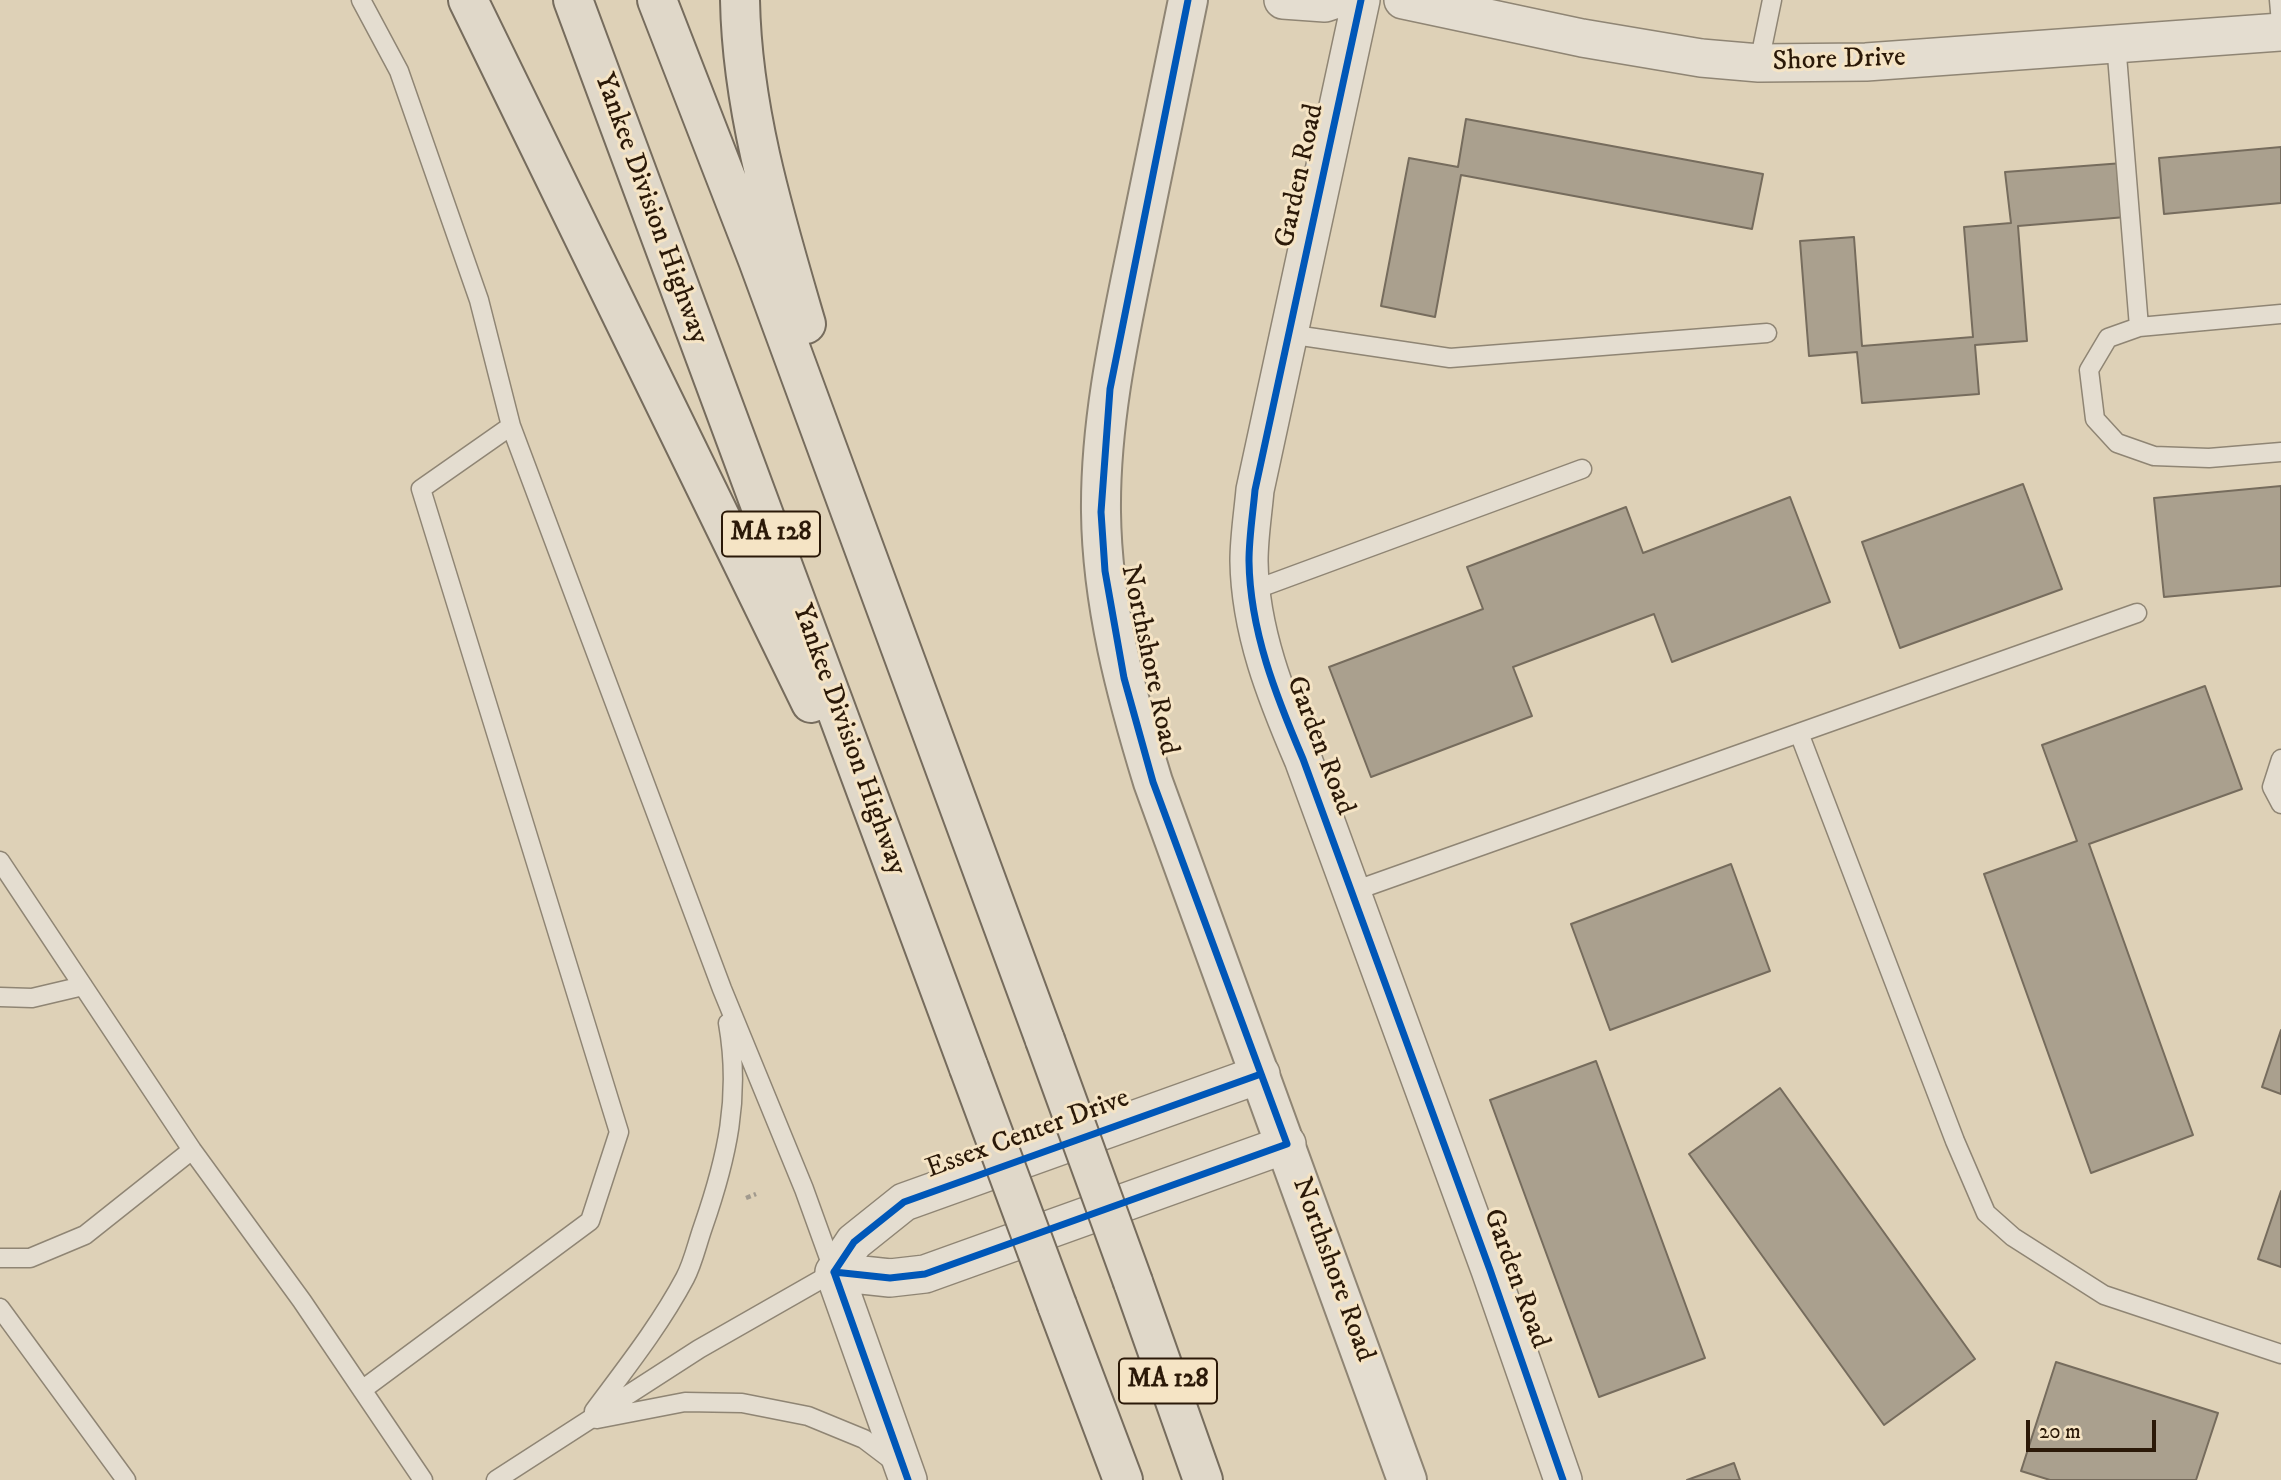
<!DOCTYPE html>
<style>
body{margin:0}
#map{position:relative;width:2281px;height:1480px;overflow:hidden;background:#ded1b7;font-family:"IM FELL DW Pica",serif}
canvas{display:block}
.scale{position:absolute;left:2026px;top:1420px;width:130px;height:32px;box-sizing:border-box;border:4px solid #2b1908;border-top:0;padding-left:9px;font-size:21px;line-height:24px;white-space:nowrap;color:#2b1908;-webkit-text-stroke:5px #f5e4c5;paint-order:stroke}
</style>
<div id="map">
<canvas width="2281" height="1480"></canvas>
<div class="scale">20 m</div>
</div>
<script>
const ctx = document.querySelector('canvas').getContext('2d');
ctx.lineJoin = 'round';
function fill(path, color) {
  ctx.fillStyle = color;
  ctx.fill(path, 'evenodd');
}
function trace(path, color, width, dash) {
  ctx.strokeStyle = color;
  ctx.lineWidth = width;
  ctx.lineCap = dash ? 'butt' : 'round';
  ctx.setLineDash(dash || []);
  ctx.stroke(path);
}
function write(font, color, halo, rows, align = 'center') {
  ctx.font = font + ' "IM FELL DW Pica",serif';
  ctx.lineWidth = 6;
  ctx.setLineDash([]);
  ctx.textBaseline = 'middle';
  ctx.strokeStyle = halo;
  ctx.fillStyle = color;
  for (const [text, x, y, turn = 0] of rows) {
    ctx.save();
    ctx.translate(x, y);
    ctx.rotate((+turn || 0) * Math.PI / 180);
    ctx.textAlign = isNaN(turn) ? turn : align;
    if (halo) ctx.strokeText(text, 0, 0);
    ctx.fillText(text, 0, 0);
    ctx.restore();
  }
}
const building = new Path2D(`
 M1466 119 1763 174 1752 229 1461 175 1435 317 1381 306 1409 158 1458 167Z
 M2281 147V203L2164 214 2159 158Z
 M2123 163 2126 217 2018 226 2027 341 1975 345 1979 394 1862 403 1857 352 1809 356 1800 241 1854 237 1862 346 1973 337 1964 227 2011 223 2005 172Z
 M2023 484 2062 589 1900 648 1862 542Z
 M2281 486V586L2164 597 2154 498Z
 M1790 497 1830 602 1672 662 1654 614 1513 667 1532 716 1371 777 1329 667 1483 609 1467 567 1626 507 1643 553Z
 M2205 686 2242 789 2089 844 2193 1135 2091 1173 1984 874 2077 841 2042 745Z
 M1731 864 1770 971 1610 1030 1571 924Z
 M2281 1030V1094L2262 1087Z
 M1596 1061 1705 1358 1599 1397 1490 1100Z
 M1780 1088 1975 1359 1884 1425 1689 1154Z
 M2281 1191V1267L2258 1259Z
 M2056 1362 2218 1413 2196 1480H2050L2021 1471Z
 M1734 1463 1740 1480H1687Z`);
const path = new Path2D(`
 M746 1198 756 1194`);
const service = new Path2D(`
 M361 0 399 71 479 300 511 426 722 989 804 1189 834 1272 699 1349 496 1480
 M2279 0 2281 23
 M2116 43 2139 327 2281 314
 M1759 63 1772 0
 M2139 327 2108 338 2089 370 2095 419 2117 443 2154 456 2209 458 2281 452
 M1288 334 1450 358 1767 333
 M1251 591 1582 469
 M1799 733 1955 1141 1986 1213 2013 1237 2104 1295 2281 1354
 M2281 759 2272 787 2281 804
 M0 861 192 1150 302 1301 423 1480
 M1351 892 2137 613
 M0 997 32 998 83 986
 M0 1258H30L85 1235 192 1150
 M0 1308 126 1480
 M362 1390 590 1221 619 1132 421 489 511 426
 M594 1411C626 1368 660 1325 685 1278 693 1263 697 1244 703 1227 727 1158 741 1097 728 1023
 M597 1419 685 1402 742 1403 808 1416 864 1439 897 1464`);
const minor = new Path2D(`
 M1283 0 1325 3 1334 0
 M1361 0 1255 490C1253 513 1249 537 1249 561 1250 631 1276 696 1303 759L1490 1270 1563 1480
 M1403 0 1582 38 1701 58 1759 63 1866 62 2281 32
 M834 1272 854 1242 904 1202 1261 1074
 M834 1272 890 1278 925 1274 1287 1144
 M834 1272 908 1480`);
const tertiary = new Path2D(`
 M1188 0C1171 83 1154 166 1137 249 1119 336 1100 423 1101 512 1102 604 1126 694 1153 782L1407 1480`);
const motorway = new Path2D(`
 M468 0 811 703
 M573 0 969 1068
 M657 0 758 260 1045 1040
 M740 0C742 111 775 218 806 324
 M1133 1282 1203 1480
 M1057 1305 1123 1480`);
const motorwayBridge = new Path2D(`
 M1045 1040 1133 1282
 M969 1068 1057 1305`);
const cycleway = new Path2D(`
 M1361 0 1255 490C1253 513 1249 537 1249 561 1250 631 1276 696 1303 759L1490 1270 1563 1480
 M834 1272 890 1278 925 1274 1287 1144 1153 782 1124 678 1105 571 1101 512 1110 389 1188 0
 M834 1272 854 1242 904 1202 1261 1074
 M834 1272 908 1480`);
const shields = [
 [771,534,98],
 [1168,1381,98]
];
const shieldNames = [
 ["MA 128",771,534],
 ["MA 128",1168,1381]
];
const streetNames = [
 ["Shore Drive",1839,61,-2],
 ["Garden Road",1301,176,-78],
 ["Yankee Division Highway",650,209,70],
 ["Northshore Road",1148,660,78],
 ["Yankee Division Highway",848,740,70],
 ["Garden Road",1319,746,69],
 ["Essex Center Drive",1028,1135,-20],
 ["Northshore Road",1332,1270,70],
 ["Garden Road",1515,1279,70]
];
fill(building, '#aaa08e');
trace(building, '#766c5d', 2);
trace(service, '#8f8574', 21);
trace(minor, '#8f8574', 40);
trace(tertiary, '#8f8574', 42);
trace(motorway, '#766c5d', 42);
trace(path, '#a19a8e', 4.5, [5, 3.5]);
trace(service, '#e4ddd0', 18);
trace(minor, '#e4ddd0', 37);
trace(tertiary, '#e4ddd0', 38);
trace(motorway, '#e0d8c9', 38);
trace(motorwayBridge, '#766c5d', 42, []);
trace(motorwayBridge, '#e0d8c9', 38);
trace(cycleway, '#0057b8', 7);
for (const [x, y, w] of shields) {
  const box = new Path2D();
  box.roundRect(x - w / 2, y - 22.5, w, 45, 5);
  ctx.fillStyle = '#f5e4c5';
  ctx.fill(box);
  trace(box, '#2b1908', 2);
}
write('bold 26px', '#2b1908', null, shieldNames);
write('28px', '#2b1908', '#f5e4c5', streetNames);
</script>
